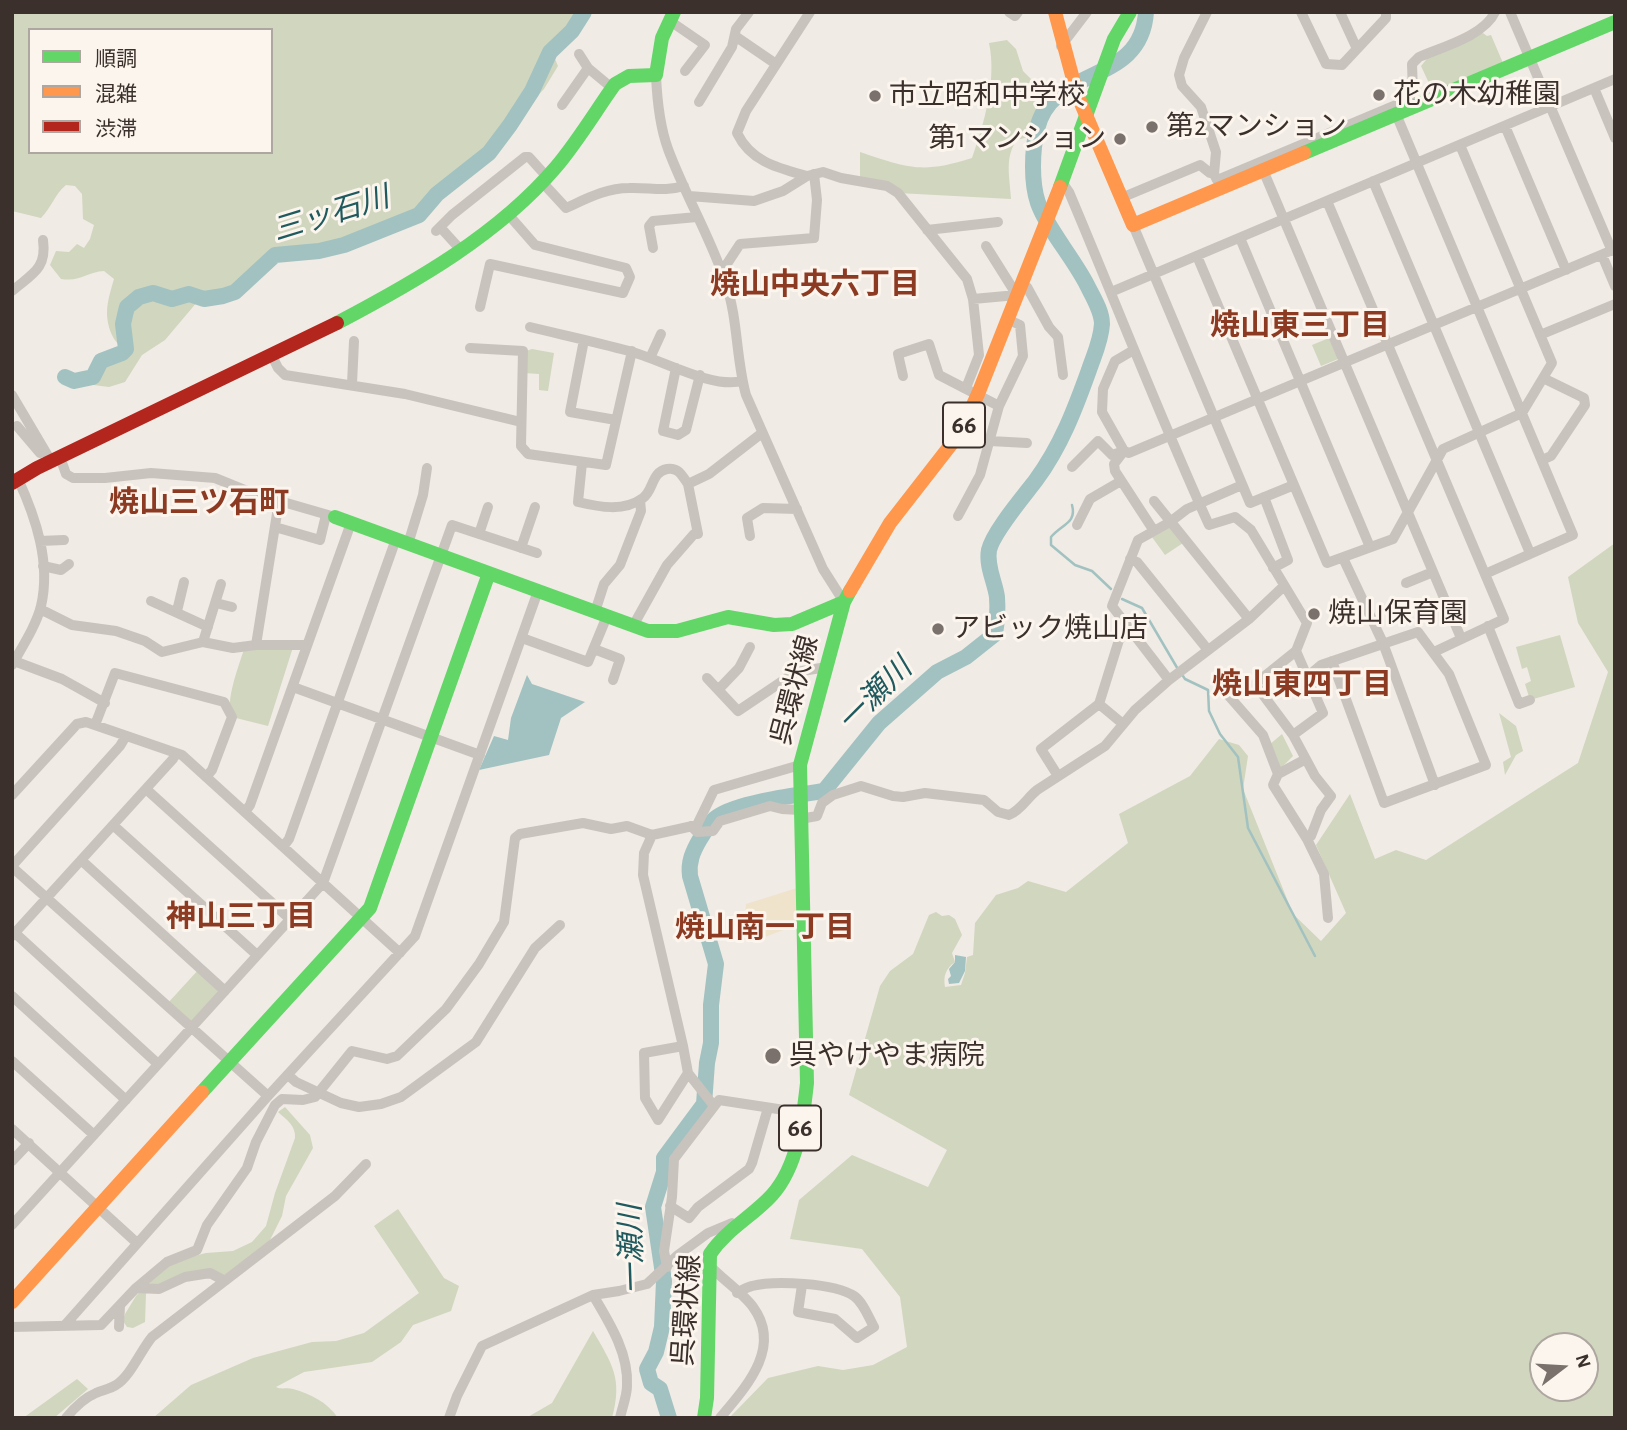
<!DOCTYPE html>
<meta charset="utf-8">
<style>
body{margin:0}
#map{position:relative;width:1627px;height:1430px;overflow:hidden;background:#f0ebe5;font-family:"Alegreya Sans","Noto Sans JP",sans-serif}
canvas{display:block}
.frame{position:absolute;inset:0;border:14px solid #3b302b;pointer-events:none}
.legend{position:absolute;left:28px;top:28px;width:245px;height:126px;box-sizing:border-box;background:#fbf5ee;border:2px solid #aea6a0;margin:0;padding:9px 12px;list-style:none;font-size:21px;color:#3b302b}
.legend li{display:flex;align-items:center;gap:14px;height:35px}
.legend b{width:35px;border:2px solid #aea6a0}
.north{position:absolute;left:1529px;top:1332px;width:70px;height:70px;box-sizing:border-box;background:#fbf5ee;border:2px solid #aea6a0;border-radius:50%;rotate:73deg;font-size:19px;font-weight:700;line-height:28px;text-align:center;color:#3b302b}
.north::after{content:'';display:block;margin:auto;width:24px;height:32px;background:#7a716c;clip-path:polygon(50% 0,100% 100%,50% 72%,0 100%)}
</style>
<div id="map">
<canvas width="1627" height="1430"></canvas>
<div class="frame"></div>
<ul class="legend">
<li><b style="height:9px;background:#63d668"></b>順調</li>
<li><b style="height:9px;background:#ff974d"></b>混雑</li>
<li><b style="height:9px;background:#b3261e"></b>渋滞</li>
</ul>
<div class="north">N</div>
</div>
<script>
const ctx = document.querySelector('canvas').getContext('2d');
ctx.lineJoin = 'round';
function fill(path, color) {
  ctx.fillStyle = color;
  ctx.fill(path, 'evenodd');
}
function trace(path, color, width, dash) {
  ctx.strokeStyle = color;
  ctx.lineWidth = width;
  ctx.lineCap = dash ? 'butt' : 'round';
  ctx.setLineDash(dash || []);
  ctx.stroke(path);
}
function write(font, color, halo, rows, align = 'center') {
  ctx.font = font + ' "Alegreya Sans","Noto Sans JP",sans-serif';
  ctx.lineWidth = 6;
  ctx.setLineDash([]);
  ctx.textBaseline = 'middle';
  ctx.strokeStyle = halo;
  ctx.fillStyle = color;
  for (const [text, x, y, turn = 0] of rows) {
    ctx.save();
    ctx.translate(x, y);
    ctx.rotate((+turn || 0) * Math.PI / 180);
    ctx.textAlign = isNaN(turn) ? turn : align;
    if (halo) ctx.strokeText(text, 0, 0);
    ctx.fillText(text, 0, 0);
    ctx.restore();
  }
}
const green = new Path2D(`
 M12 12H581L555 59 558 66 544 89 473 163 412 216 344 242 306 248 283 247 273 253 236 286 203 295 165 340 142 355 125 382 109 387 86 384 98 374 105 362 123 354C121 345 115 342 112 335 103 314 108 300 114 279L104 271C87 272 81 282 61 279L50 265 56 251 69 252 77 244 84 248 90 239 94 225 83 219 82 194 75 186 66 185C54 195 52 207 41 218L12 211ZM30 30H271V152H30Z
 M1483 33 1487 36 1491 35 1503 63 1434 94 1421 66 1430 55Z
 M1007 40 1016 49 1023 71 1048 96 1037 112 1032 136 1017 140C1004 157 1010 178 1011 199L898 193 860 181V152C908 168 922 174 972 158 984 124 997 80 989 43Z
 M1334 336 1343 357 1321 366 1312 345Z
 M532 349 554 353 548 391 539 390V374L524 373 526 351Z
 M1170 522 1186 541 1165 555 1149 533Z
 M1615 543V1418H729L768 1378 818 1366 843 1370 873 1365 907 1347 900 1297 862 1249 790 1239 799 1200 852 1155 928 1187 947 1150 849 1095 880 986 890 971 913 954 929 915 936 912 942 916 949 915 955 919 962 935 952 953 955 962C946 968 943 976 945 987L961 985 965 973 967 957 973 955 975 923 996 895 1018 888 1028 881 1066 892 1128 843 1119 814 1190 776 1219 739 1239 745 1248 756 1243 789 1293 914 1321 941 1346 913 1316 845 1350 794 1375 859 1396 850 1426 860 1578 763 1608 672 1578 623 1568 577ZM1543 1346H1585V1388H1543Z
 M1560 635 1575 687 1530 700 1525 684 1531 681 1527 667 1522 669 1516 647Z
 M294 644 268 726 232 717C224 702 240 663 245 646Z
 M1499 713 1516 726 1523 751 1516 755 1505 775 1503 762 1511 757Z
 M1282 734 1293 756 1279 770 1269 745Z
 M200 968 225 991 191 1028 167 1004Z
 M285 1107 310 1135 313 1148 286 1196 282 1216 267 1246 226 1276 213 1272 151 1289 146 1294 145 1322 133 1328 127 1327 123 1321 125 1314 136 1296 150 1280 174 1261 206 1253 233 1251 252 1242 266 1226 275 1193 295 1138C296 1126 287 1120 278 1112Z
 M398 1209 444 1278 459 1286 451 1311 413 1325 401 1342 372 1362 304 1372 276 1387C282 1390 286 1387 293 1389 311 1394 327 1402 338 1418H153L191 1385 253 1358 312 1342 336 1341 364 1333 419 1293 374 1226Z
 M593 1331C612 1364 623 1378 612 1418H526L552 1403Z
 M77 1379 88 1389 54 1418H23Z`);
const sand = new Path2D(`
 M797 888V925L754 941 753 938 742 941 746 904Z`);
const water = new Path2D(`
 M527 675 532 684 585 702 561 718 549 755 479 770 494 736 508 740 511 718Z
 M955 955 966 957 965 971 959 983 949 984 948 979 951 976 949 969 955 962Z`);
const stream = new Path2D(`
 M1072 505C1077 523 1062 524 1051 537V545L1075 565 1092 571 1111 589
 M1122 599 1142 608 1179 671
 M1183 676 1185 679 1208 690 1209 711 1220 734 1238 757 1248 828 1315 956`);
const river = new Path2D(`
 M65 377 74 381 93 377 101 361 122 353 126 349 123 324 125 315 127 307 139 297 153 293 172 299 189 294 204 299 223 296 235 292 275 255 319 251 344 245 419 215 437 194 489 153 510 125 532 91 550 52 572 31 584 12
 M669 1418 660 1389 651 1383 647 1369 656 1352 662 1327 664 1281 653 1207 664 1172V1158L704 1104 707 1063 711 1043V1005L716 964 690 876C688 862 693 851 700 839 705 832 709 822 717 817 738 802 797 795 824 791L879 723 937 672 966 657 995 634C997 622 998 610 997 597 995 582 986 566 989 550 993 532 1024 496 1036 480 1061 446 1075 409 1089 370 1094 355 1101 341 1102 324 1102 311 1093 297 1087 285 1074 259 1047 228 1038 203 1031 182 1032 151 1037 129 1052 64 1141 87 1146 12`);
const street = new Path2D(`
 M1009 12 1015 16 1018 12
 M1207 12 1184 58 1179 75 1182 86 1201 107 1216 152 1214 174 1217 180 1410 99 1413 93 1412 64 1419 57C1442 47 1484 36 1495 12
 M1301 12 1326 64 1342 65 1386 18V12
 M1340 12 1357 49
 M1510 12 1612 251
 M670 21 705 45 685 71
 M735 36 776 64
 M1061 46 1087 12
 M579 54 588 68 612 88
 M656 75C657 99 660 127 668 149 685 195 711 238 726 284 738 319 736 359 746 395L823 569 844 602
 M1594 88 1615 138
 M699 102 732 47 736 29 749 12
 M562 105 588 68
 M1396 114 1573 535 1485 574
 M1505 126 1566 270
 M1263 170 1461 638
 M807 176C778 168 751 162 737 133L746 111 810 12
 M1373 181 1530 553
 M542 182 566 208C586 199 606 188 629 188 648 187 665 192 684 186
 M1062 182 1069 192C1116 303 1159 415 1209 525L1235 517 1251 530 1307 623 1296 651 1323 713 1293 735
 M689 196 754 201 783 191 807 176 823 172 841 178 887 186 898 193 967 279 973 299 979 355 966 388
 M1121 198 1200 165 1210 173 1214 174
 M1327 201 1504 619 1434 652
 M1133 225 1250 503 1294 485
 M440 227 460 249
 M927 230 998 222
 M436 231 452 215 525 157H529L547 177
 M1240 238 1370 547
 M986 246 1013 289
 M653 248 649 226 653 221 697 217
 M1602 255 1615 286
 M1197 256 1327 563 1393 539 1443 449 1522 413 1552 363 1460 145
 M721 273 740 244 814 238 817 200 814 174
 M1027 287 1049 327 1058 337 1063 375
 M12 291C32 274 47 269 43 240
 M1111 292 1615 79
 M973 299 1017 295
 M480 307 490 264 623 293 630 277 626 268 535 245 507 213
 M530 327C563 335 596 342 629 351 660 359 712 389 742 381
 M1540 335 1615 304
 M584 340 570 412 616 420
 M470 348 523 351 521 446 528 454 606 465 632 351
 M1132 351 1115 361 1103 389 1102 412 1124 451 1129 453 1615 249
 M272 356 278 368 285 375 405 394 521 422
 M650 358 661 334
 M676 368 663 431 678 435 686 430 700 375
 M903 376 898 354 929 344 939 375 999 406
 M352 384 354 341
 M12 395 51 461
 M17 426 40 453
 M990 441 1027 443
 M1124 451 1114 464 1115 471 1154 531
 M60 457 66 474 73 478H105L151 473 215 478 252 493 335 517
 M1542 460 1551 456 1585 405 1584 398 1543 378
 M582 463 578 502C599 507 624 512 643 498 654 490 651 472 667 469 679 467 682 476 688 484L709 474 762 433
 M1072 467 1098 441 1112 455 1124 451
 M1264 497 1288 560 1273 568
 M1154 501 1249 619
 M958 516 980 475 999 406 1023 356 1020 325 1009 320
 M1077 525 1090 499 1121 481
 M275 527 320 540 326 515
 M479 534 488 507
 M750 536 747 518 763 508 797 509
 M40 541 64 540
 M408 544 423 495 427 468
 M521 548 535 507
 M1343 558 1383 643 1435 785
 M1130 559 1137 562 1208 650
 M43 566 61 570 69 564
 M1406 583 1433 572
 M151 601 208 627
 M216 603 232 607
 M40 609 72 625 116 631 145 641 162 652 203 642 233 648 256 645H307
 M177 611 184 582
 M595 612 604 584 620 565 641 511 640 500
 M633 626 667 565 694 534H698L688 484
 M1488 626 1519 704 1530 700
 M522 638 588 662 607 616
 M203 642 221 584
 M256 645 279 501
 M594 649 620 659 613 680
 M1296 651 1255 684 1293 735 1315 776 1331 796 1321 810 1311 836 1307 839
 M14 661 62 679 105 703
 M12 665C22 647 36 626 41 606 51 563 36 518 18 479
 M1308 676 1321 665 1418 632 1449 674 1486 765 1384 803 1332 661
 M707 678 738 711 796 672 827 667
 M1169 680 1112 606 1138 540 1170 522 1187 509 1242 485
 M293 687 480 755
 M1221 687 1263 735 1278 774
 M718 690 739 668 750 647
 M1099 704 1123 724
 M95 725 115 673 224 702 232 717 212 770 206 777
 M1306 759 1278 774 1273 785 1307 839 1324 874 1328 918
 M1058 776 1041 749 1099 704 1119 640 1129 629
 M146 789 290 919
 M12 795 77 724 86 722 182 755 400 953
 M245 812 250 805 351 523
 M800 819 817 816 822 803 833 795 861 786 893 796 903 797 925 793 984 800 998 812 1009 815C1021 810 1027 798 1037 790L1105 746 1135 710 1169 680 1249 619 1284 586
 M113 825 257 955
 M691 826 697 832 713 831 720 821 770 806 782 809 800 810
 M652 835 644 853 643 875 683 1046
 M283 847 289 839 396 539
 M81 860 225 991
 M12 866 120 746 126 736
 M12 867 268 1096
 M15 933 158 1064
 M12 936 173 759 175 753
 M12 996 126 1100
 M683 1046 688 1073 658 1120 645 1098 644 1053Z
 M12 1061 94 1135
 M688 1073 714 1106
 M288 1075 296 1082 341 1103 359 1107 381 1104 401 1097 476 1042 535 948 560 925
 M12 1129 137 1243
 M12 1161 29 1143
 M670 1206 689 1218 698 1207 749 1169 752 1163 768 1108
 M12 1225 323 883 452 525 537 553
 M710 1266C722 1279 743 1293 753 1307 783 1348 745 1388 720 1418
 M667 1267 664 1251 672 1197 674 1159 719 1100 804 1113
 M136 1288 159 1289 185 1277 210 1273 225 1281
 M737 1293C742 1290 747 1287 752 1286 774 1280 835 1283 854 1296 863 1302 869 1318 874 1327L857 1338 835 1319 798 1312 802 1285
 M593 1295C609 1322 629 1353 627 1386 627 1396 622 1408 620 1418
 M65 1325 268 1096 415 936 538 591
 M12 1327 101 1325 136 1288 167 1262 197 1250 207 1225 247 1168 256 1142 275 1105 282 1099 303 1100 315 1097 352 1051 387 1059 397 1056 446 1009 479 964 504 922 515 838 520 834 583 823 611 829 627 826 652 835 697 825 714 790 800 765
 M119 1327 120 1305
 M66 1418C74 1408 84 1398 96 1393 102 1390 110 1389 116 1385 130 1377 141 1350 152 1337L335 1196 366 1164
 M449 1418 457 1396 482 1346 593 1295 619 1291 647 1284 678 1255 708 1233 732 1223`);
const fast = new Path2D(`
 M1304 153 1615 22
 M1060 187 1114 39 1130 12
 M337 323C415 282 498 235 556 167 578 141 595 112 615 84L629 76 656 75 662 38 674 12
 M335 517 648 631H677L728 617 774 625 792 624 844 602
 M202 1092 370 908 489 573
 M704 1418 707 1398 710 1254C727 1229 753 1216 772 1195 798 1166 803 1120 807 1083L800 765 844 602 850 591`);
const slow = new Path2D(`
 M1055 12 1077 94 1133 225 1304 153
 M850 591 890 523 960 433 978 394 1060 187
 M12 1302 202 1092`);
const jam = new Path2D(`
 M12 483 37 468 337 323`);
const markers = [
 [1379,95,7,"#7a716c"],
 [875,96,7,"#7a716c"],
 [1152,127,7,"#7a716c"],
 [1120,139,7,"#7a716c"],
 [1314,614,7,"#7a716c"],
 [938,629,7,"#7a716c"],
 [773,1056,9,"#7a716c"]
];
const shields = [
 [964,425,42],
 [800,1128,42]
];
const shieldNames = [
 ["66",964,425],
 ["66",800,1128]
];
const poiNames = [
 ["花の木幼稚園",1393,95],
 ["市立昭和中学校",889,96],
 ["第2マンション",1166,127],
 ["第1マンション",1106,139,"right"],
 ["焼山保育園",1328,614],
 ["アビック焼山店",952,629],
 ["呉やけやま病院",789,1056]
];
const streetNames = [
 ["呉環状線",795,690,-75],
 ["呉環状線",687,1310,-86]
];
const waterNames = [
 ["三ッ石川",331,214,-17],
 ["一瀬川",875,695,-45],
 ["一瀬川",632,1249,-92]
];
const neighbourhoodNames = [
 ["焼山中央六丁目",815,285],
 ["焼山東三丁目",1300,326],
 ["焼山三ツ石町",199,503],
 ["焼山東四丁目",1302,685],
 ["神山三丁目",241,917],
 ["焼山南一丁目",765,928]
];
fill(green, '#d1d6bf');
fill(sand, '#efe3cc');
fill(water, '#a1c2c1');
trace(stream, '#a1c2c1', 2.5);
trace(river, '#a1c2c1', 16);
trace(street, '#c9c3be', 10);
trace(fast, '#63d668', 14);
trace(slow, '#ff974d', 14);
trace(jam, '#b3261e', 14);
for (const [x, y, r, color] of markers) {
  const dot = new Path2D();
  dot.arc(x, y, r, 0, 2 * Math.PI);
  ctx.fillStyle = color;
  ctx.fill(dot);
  trace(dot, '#fbf5ee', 2.5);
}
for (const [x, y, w] of shields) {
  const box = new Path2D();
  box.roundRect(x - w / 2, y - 22.5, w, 45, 5);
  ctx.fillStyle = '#fbf5ee';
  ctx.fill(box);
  trace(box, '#3b302b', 2);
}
write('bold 26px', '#3b302b', null, shieldNames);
write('28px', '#3b302b', '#fbf5ee', poiNames, 'left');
write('28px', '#3b302b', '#fbf5ee', streetNames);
write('italic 30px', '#1f5a5e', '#fbf5ee', waterNames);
write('bold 30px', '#8c3b22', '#fbf5ee', neighbourhoodNames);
</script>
